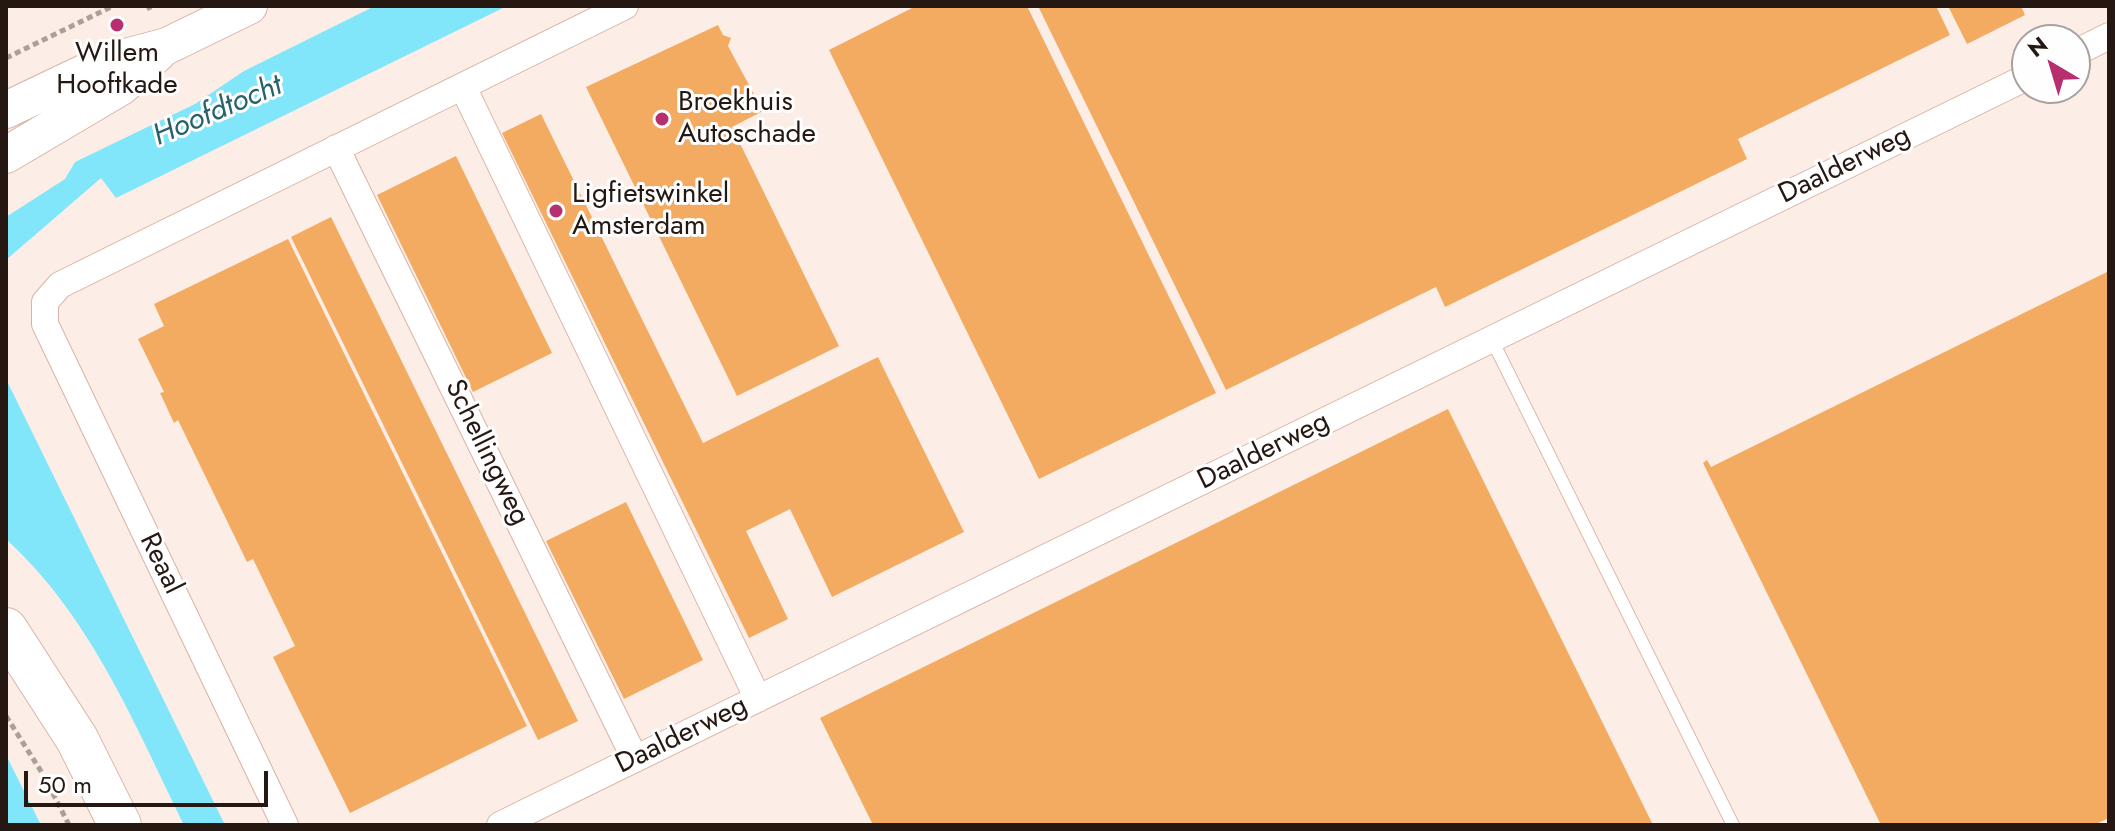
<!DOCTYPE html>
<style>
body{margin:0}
#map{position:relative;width:2115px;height:831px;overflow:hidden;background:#fcede7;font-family:Jost,sans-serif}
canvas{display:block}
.frame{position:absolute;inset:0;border:8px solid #251812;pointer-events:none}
.north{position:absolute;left:2011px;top:24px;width:80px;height:80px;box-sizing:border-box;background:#fefefe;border:2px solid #a7a2a0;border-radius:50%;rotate:322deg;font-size:22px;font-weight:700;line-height:32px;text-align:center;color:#251812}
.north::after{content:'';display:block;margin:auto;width:28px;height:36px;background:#b72f6e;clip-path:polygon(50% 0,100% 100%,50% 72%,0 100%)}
.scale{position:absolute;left:24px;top:771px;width:244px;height:36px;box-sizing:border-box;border:4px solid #251812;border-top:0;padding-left:10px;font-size:24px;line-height:28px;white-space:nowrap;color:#251812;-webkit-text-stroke:6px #fefefe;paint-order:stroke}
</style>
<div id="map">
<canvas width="2115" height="831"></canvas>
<div class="frame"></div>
<div class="north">N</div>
<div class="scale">50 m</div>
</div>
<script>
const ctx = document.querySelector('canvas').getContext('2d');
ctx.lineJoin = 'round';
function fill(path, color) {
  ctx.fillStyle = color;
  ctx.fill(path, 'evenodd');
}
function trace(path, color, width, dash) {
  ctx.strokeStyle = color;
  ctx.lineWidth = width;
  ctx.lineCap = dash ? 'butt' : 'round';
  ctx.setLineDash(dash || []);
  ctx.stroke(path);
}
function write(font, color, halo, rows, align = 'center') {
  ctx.font = font + ' Jost,sans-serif';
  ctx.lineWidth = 6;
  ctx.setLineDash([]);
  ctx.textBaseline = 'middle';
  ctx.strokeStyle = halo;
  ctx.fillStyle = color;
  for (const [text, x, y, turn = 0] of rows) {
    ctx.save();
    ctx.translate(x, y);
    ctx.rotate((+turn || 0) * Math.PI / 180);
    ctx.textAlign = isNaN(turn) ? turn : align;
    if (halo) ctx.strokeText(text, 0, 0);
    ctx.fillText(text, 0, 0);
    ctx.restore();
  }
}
const water = new Path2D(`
 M375 6H507L116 198 101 178 6 260V217L65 179 75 162 195 104 244 71Z
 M6 379 225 825H184C134 723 91 617 6 539Z
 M6 755 41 825H6Z`);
const building = new Path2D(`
 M916 6H1027L1216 393 1039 479 829 50Z
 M1038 6H1936L1950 35 1738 139 1747 159 1445 307 1436 287 1226 390Z
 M1948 6H2021L2025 15 1967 44Z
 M718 25 723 35 731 38 728 46 763 111 732 127 839 346 737 396 586 87Z
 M541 114 703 443 878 357 964 532 832 597 790 509 746 531 788 619 749 638 502 133Z
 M456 156 552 353 473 392 377 195Z
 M331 217 578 721 538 740 291 237Z
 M288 239 527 726 350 813 273 657 295 646 253 559 247 562 178 420 174 423 160 393 164 392 138 339 164 326 154 304Z
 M2109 271V818L2094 825H1881L1703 463 1707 460 1711 467Z
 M1448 409 1653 825H873L820 718Z
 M626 502 703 660 624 699 546 541Z`);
const path = new Path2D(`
 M148 6 150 10
 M6 58 113 6
 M6 716 44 776 69 825`);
const lane = new Path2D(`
 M1492 340 1733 825`);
const street = new Path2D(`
 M2075 53 2109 36
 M463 87 758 699
 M336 148 635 759
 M285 825 45 324V302L60 285 625 6
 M500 825 2027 77`);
const secondary = new Path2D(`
 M6 110 107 62 167 46 249 6
 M6 155 121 87 159 52`);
const primary = new Path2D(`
 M6 629 77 739 120 825`);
const markers = [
 [117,25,8,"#b72f6e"],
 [662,119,8,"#b72f6e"],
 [556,211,8,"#b72f6e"]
];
const poiNames = [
 ["Willem",117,54,"center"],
 ["Hooftkade",117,86,"center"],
 ["Broekhuis",678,103],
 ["Autoschade",678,135],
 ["Ligfietswinkel",572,195],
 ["Amsterdam",572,227]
];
const streetNames = [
 ["Daalderweg",1845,166,-26],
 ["Daalderweg",1264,452,-26],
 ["Schellingweg",486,453,64],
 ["Reaal",160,564,64],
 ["Daalderweg",682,736,-26]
];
const waterNames = [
 ["Hoofdtocht",218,112,-23]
];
fill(water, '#82e6fa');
fill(building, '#f2ab61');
trace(lane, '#d8b4a6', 14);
trace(street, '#d8b4a6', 28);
trace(secondary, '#d8b4a6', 38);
trace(primary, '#d8b4a6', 44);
trace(path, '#ac9e98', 5, [6, 4]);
trace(lane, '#fff', 12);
trace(street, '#fff', 26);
trace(secondary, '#fff', 36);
trace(primary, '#fff', 42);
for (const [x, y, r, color] of markers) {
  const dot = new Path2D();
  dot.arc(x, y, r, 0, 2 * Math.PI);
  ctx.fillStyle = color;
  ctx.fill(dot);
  trace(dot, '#fefefe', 3);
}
write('28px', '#251812', '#fefefe', poiNames, 'left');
write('28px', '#251812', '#fefefe', streetNames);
write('italic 30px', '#28616b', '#fefefe', waterNames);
</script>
